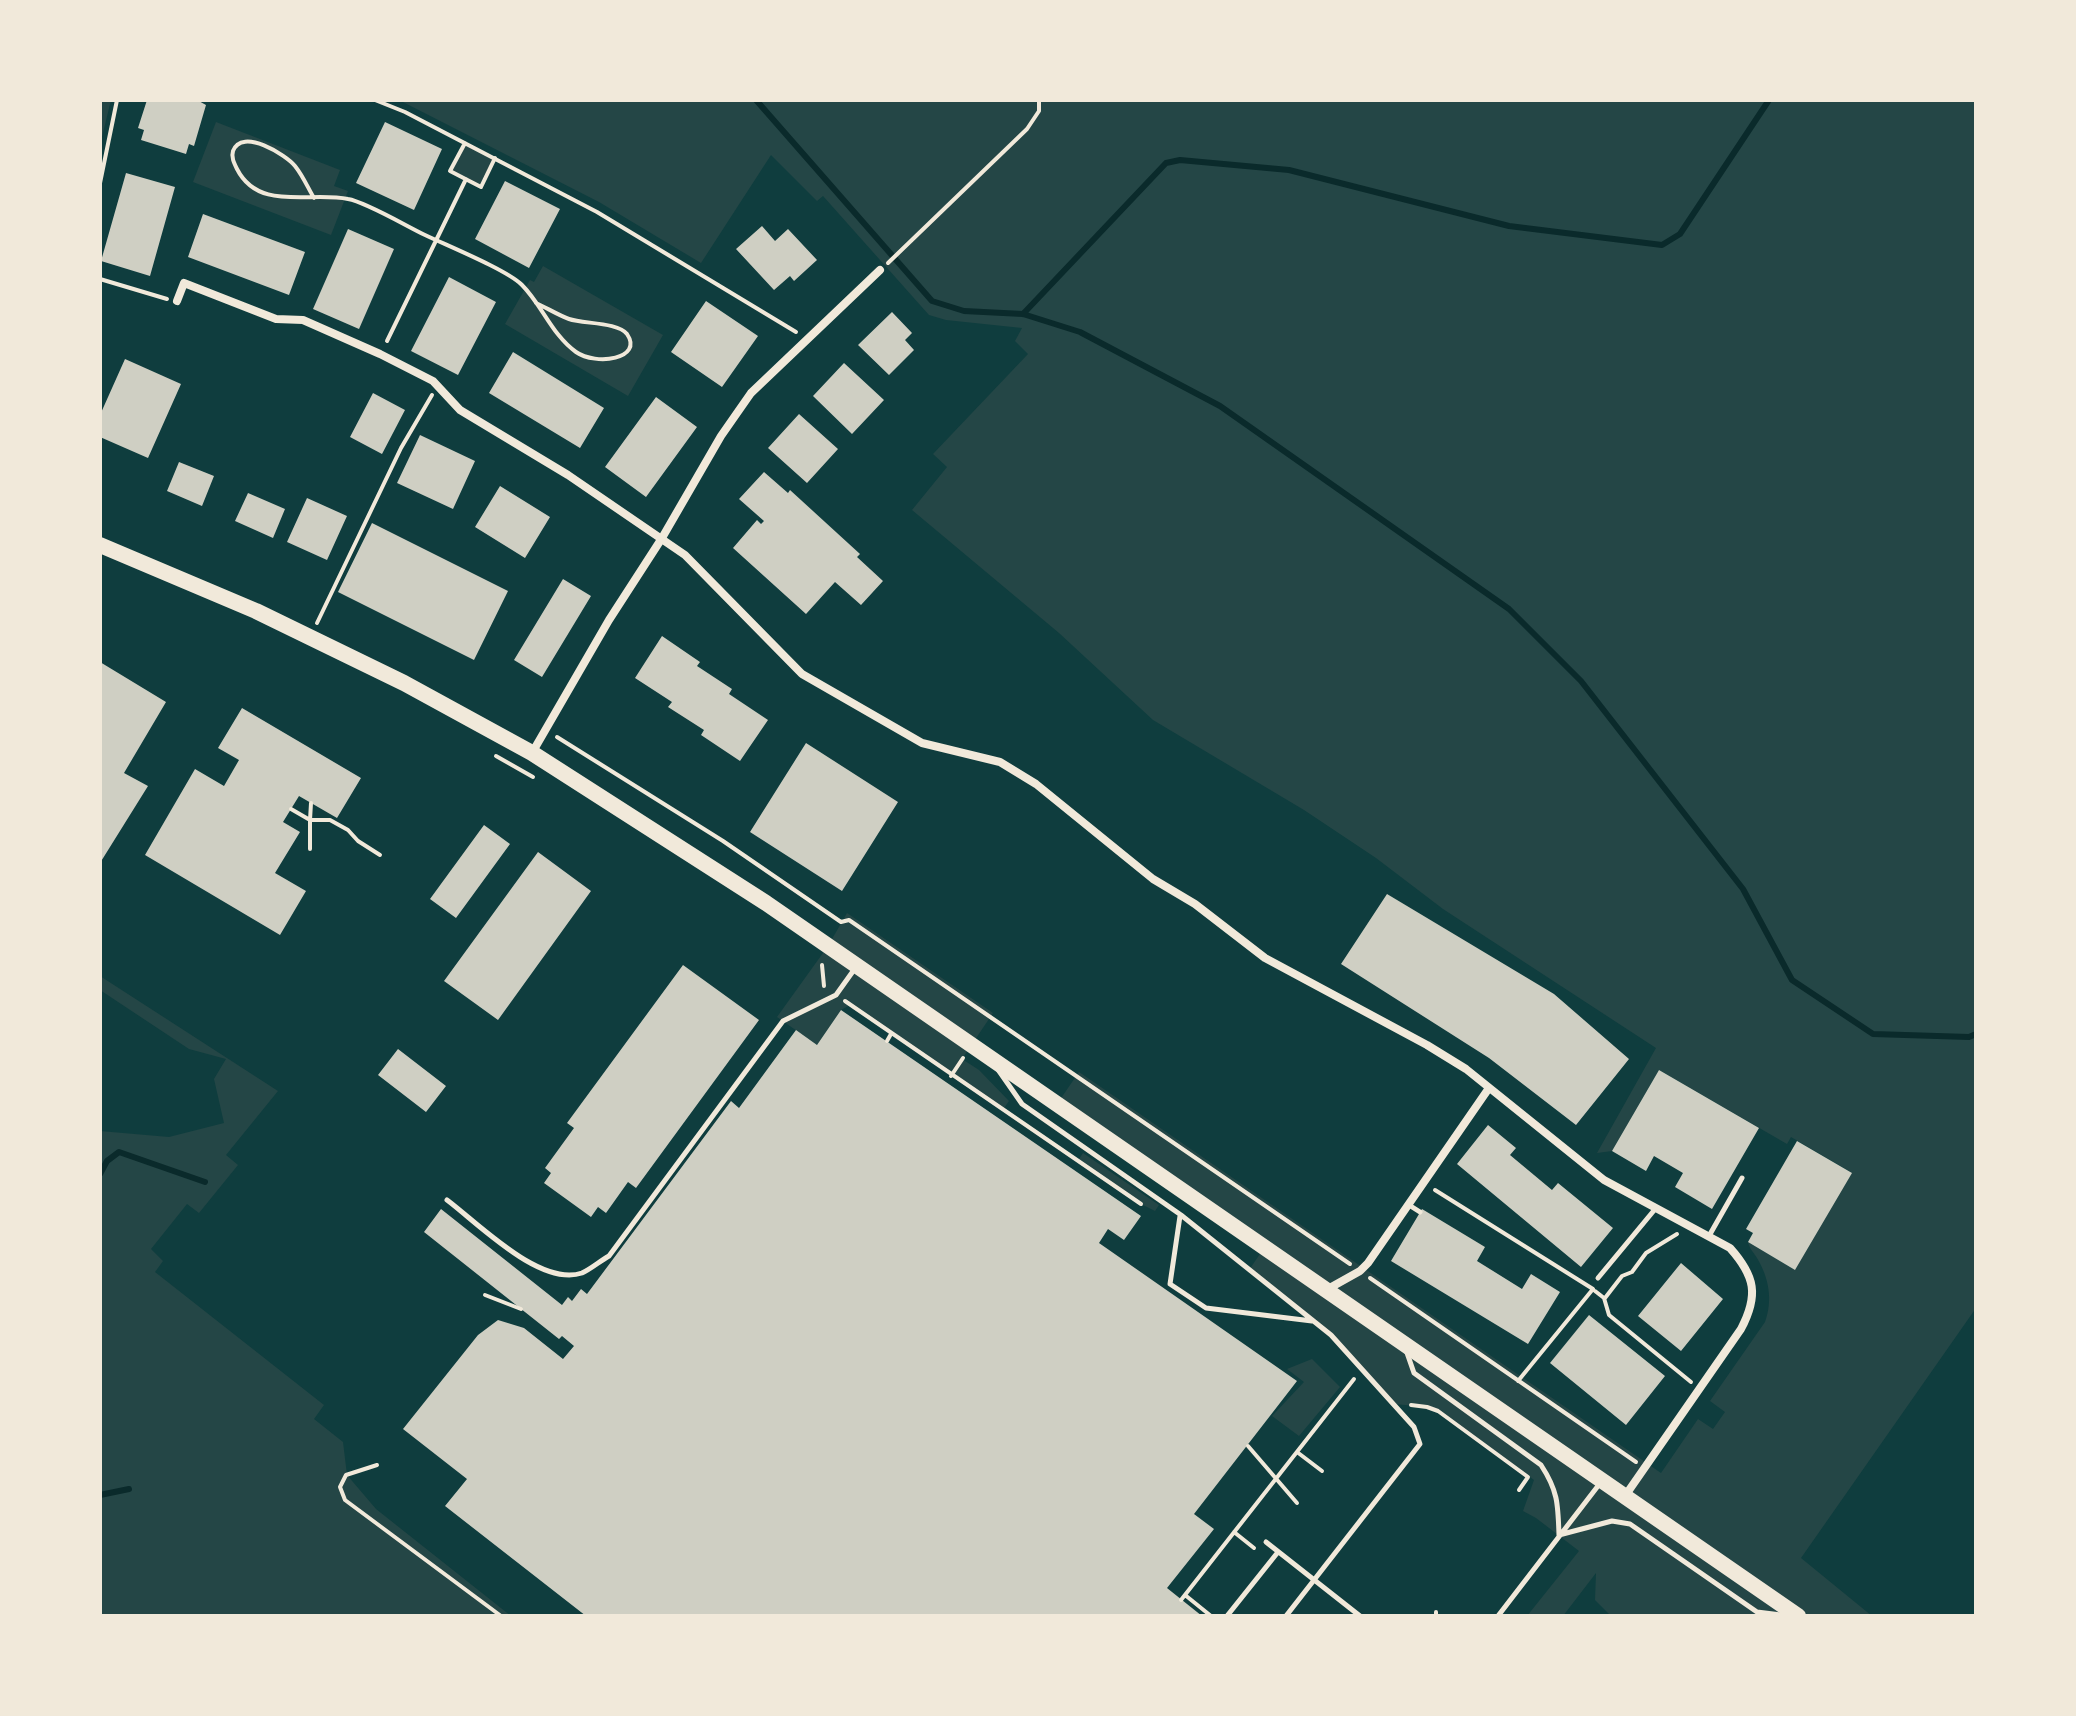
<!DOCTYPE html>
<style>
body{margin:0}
#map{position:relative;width:2076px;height:1716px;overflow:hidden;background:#0f3d3e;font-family:Figtree,sans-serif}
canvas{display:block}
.frame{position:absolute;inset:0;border:102px solid #f1e9da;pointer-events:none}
</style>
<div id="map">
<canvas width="2076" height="1716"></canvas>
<div class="frame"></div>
</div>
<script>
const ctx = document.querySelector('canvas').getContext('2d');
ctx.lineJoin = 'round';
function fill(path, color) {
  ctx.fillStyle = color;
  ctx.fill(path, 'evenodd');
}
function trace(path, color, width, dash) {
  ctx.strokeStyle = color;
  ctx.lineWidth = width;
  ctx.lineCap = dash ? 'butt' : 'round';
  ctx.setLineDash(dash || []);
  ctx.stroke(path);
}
const green = new Path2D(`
 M100 100H111L100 145Z
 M399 100H1976V1308L1801 1558 1872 1616H1611L1595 1600 1596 1573 1563 1616H1527L1579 1551 1536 1518 1523 1511 1534 1480 1438 1411 1427 1407 1394 1404 1331 1335 1249 1270 1264 1248 1057 1104 1079 1072 1661 1473 1698 1419 1713 1429 1725 1412 1710 1401 1765 1322C1773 1300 1769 1278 1757 1258 1754 1253 1749 1248 1748 1242L1795 1270 1851 1172 1791 1137 1787 1144 1659 1070 1612 1151 1597 1153 1656 1048 1443 909 1376 858 1304 810 1153 720 1059 633 912 510 947 467 933 454 1028 354 1015 341 1022 328 946 320 929 315 823 196 817 201 771 155 701 263 599 202Z
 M216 122 340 170 334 186 348 191 331 235 193 182Z
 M465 143 495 158 481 187 450 171Z
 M543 266 663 335 628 396 505 324 530 280 534 282Z
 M847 913 993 1013 962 1059 979 1070 1009 1101 1002 1111 850 1005 841 1010 817 1045 777 1017 828 946Z
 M100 976 278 1091 226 1155 238 1165 199 1213 187 1204 151 1249 163 1261 155 1272 324 1405 314 1419 343 1442 347 1475 376 1509 511 1616H100V1131L169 1137 224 1123 214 1079 226 1059 189 1049 100 990Z
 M1083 1153 1159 1205 1155 1211 1131 1199 1077 1162Z
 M1312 1359 1340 1387 1299 1436 1272 1416 1304 1382 1287 1369Z`);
const stream = new Path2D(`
 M756 100 932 301 964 311 1023 314 1080 332 1220 406 1509 609 1581 681 1743 889 1792 980 1873 1034 1969 1037 1976 1034
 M1023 314 1166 163 1180 160 1289 170 1509 226 1662 245 1680 234 1769 100
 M100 1174 107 1161 119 1152 205 1182
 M100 1495 129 1489`);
const building = new Path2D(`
 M147 100H197L206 105 194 146 189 144 186 154 141 140 144 130 138 128Z
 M385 122 442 149 414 210 356 183Z
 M126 173 175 187 150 276 101 261Z
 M505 181 560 209 529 268 475 239Z
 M203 214 305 252 289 295 188 257Z
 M762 226 775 241 788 229 817 260 794 281 790 276 774 290 736 249Z
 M348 229 394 249 359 329 313 309Z
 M449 277 496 302 458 375 411 351Z
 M706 301 758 336 722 387 671 352Z
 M892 312 912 333 905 340 914 350 889 375 858 345Z
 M513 352 604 408 580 448 489 393Z
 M125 359 181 384 148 458 100 437V415Z
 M844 363 884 400 852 434 813 396Z
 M373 393 405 410 382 454 350 437Z
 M656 397 697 427 646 497 605 467Z
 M799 414 838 449 807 483 768 448Z
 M420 435 475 461 453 509 397 483Z
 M179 462 214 476 202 506 167 491Z
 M764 472 788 493 790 490 860 554 857 557 883 581 861 605 835 582 806 614 733 548 757 520 761 524 764 521 739 499Z
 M500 486 550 517 525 558 475 527Z
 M248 493 285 509 273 538 235 521Z
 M307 498 347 516 327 560 287 542Z
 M372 523 508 591 474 660 338 592Z
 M563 579 591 596 542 677 514 660Z
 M662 636 700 662 697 666 732 689 729 694 768 720 740 761 701 735 704 730 668 707 672 702 635 678Z
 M100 662 166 702 124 773 148 786 100 863Z
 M242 708 361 778 337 818 299 796 283 822 300 832 275 873 306 891 280 935 145 855 195 769 224 786 239 760 218 748Z
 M806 743 898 802 842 891 750 832Z
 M484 825 510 844 456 918 430 899Z
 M538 852 591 891 498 1020 444 981Z
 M1387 894 1554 994 1629 1059 1576 1125 1489 1058 1341 964Z
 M683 965 759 1020 636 1188 628 1182 606 1213 598 1207 591 1217 544 1183 551 1173 545 1168 574 1128 567 1123Z
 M841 1010 1141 1216 1124 1240 1108 1229 1099 1243 1297 1381 1194 1514 1214 1529 1167 1588 1202 1616H586L445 1506 467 1479 403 1429 478 1335 498 1320 524 1328 563 1359 574 1346 562 1336 559 1339 424 1232 441 1209 562 1305 568 1297 572 1301 581 1289 587 1294 731 1101 739 1108 796 1030 817 1045Z
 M398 1049 446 1086 426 1112 378 1075Z
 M1659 1070 1759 1128 1712 1209 1675 1187 1683 1173 1654 1156 1646 1171 1612 1151Z
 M1488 1125 1516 1148 1510 1155 1552 1190 1558 1183 1613 1228 1581 1267 1457 1164Z
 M1797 1141 1852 1173 1795 1270 1748 1242 1753 1233 1746 1229Z
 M1422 1209 1485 1247 1477 1261 1522 1289 1531 1274 1560 1292 1528 1344 1391 1261Z
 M1681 1263 1723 1299 1681 1351 1638 1316Z
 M1589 1315 1665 1376 1626 1425 1550 1363Z`);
const path = new Path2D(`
 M375 100 405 112 597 212 796 332
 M465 143 450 171 481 187 495 158
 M100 183 117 100
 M314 198C308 188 303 176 295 166 286 155 242 127 233 151 231 157 234 163 237 169 259 212 310 191 348 199 366 202 406 226 425 235 448 246 507 270 522 285 542 305 552 335 576 352 596 366 644 359 627 334 618 322 583 324 569 319 558 315 547 308 536 303
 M888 263 1027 129 1039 111V100
 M100 279 167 299
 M387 341 466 179
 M317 623 401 448 432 395
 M557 737 723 841 841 922 849 920 1350 1264
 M496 756 533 777
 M311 803 310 820H330L348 830 358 841 380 855
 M291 809 310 820V849
 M822 965 824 986
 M845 1001 1141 1204
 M887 1041 891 1034
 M951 1076 963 1058
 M1435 1190 1593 1289 1518 1381
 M1370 1278 1636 1462
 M1595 1291 1604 1298 1609 1315 1691 1382
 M485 1295 521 1309
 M1605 1298 1622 1276 1632 1272 1646 1253 1677 1234
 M1411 1405 1427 1407 1438 1411 1528 1477 1519 1490
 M1248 1446 1297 1503
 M1297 1452 1322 1471
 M377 1465 346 1475 340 1487 345 1500 501 1616
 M1234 1532 1254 1548
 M1185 1595 1211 1616
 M1181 1600 1354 1379
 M1436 1616V1612`);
const service = new Path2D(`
 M999 1071 1022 1104 1181 1215 1331 1335 1414 1427 1420 1444 1286 1616
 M447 1200C479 1224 540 1287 582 1273 591 1269 600 1261 609 1256L783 1021 836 995 856 967
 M1409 1205 1420 1212
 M1180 1216 1170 1284 1206 1308 1312 1321
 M1709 1236 1742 1178
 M1598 1278 1656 1208
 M1406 1350 1414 1373 1541 1465C1558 1491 1558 1504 1559 1535
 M1559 1535 1612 1521 1630 1524 1757 1612 1789 1616
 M1266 1542 1360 1616
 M1227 1616 1278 1552
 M1498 1616 1601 1482`);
const minor = new Path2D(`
 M177 301 184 283 276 319 303 320 380 354 433 381 460 410 568 475 685 555 802 674 922 743 1000 762 1036 784 1153 879 1195 904 1265 958 1427 1045 1466 1069 1604 1180 1730 1248C1755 1276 1759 1295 1741 1329L1625 1496
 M532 753 609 620 662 538 721 436 751 393 880 270
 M1326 1290 1360 1271 1368 1263 1489 1088`);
const primary = new Path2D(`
 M100 545 256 611 404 683 532 753 766 903 1798 1616`);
fill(green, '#244646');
trace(stream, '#0a2a2b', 6);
fill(building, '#cfcfc3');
trace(path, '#f1e9da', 4);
trace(service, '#f1e9da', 5);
trace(minor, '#f1e9da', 8);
trace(primary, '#f1e9da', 16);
</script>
